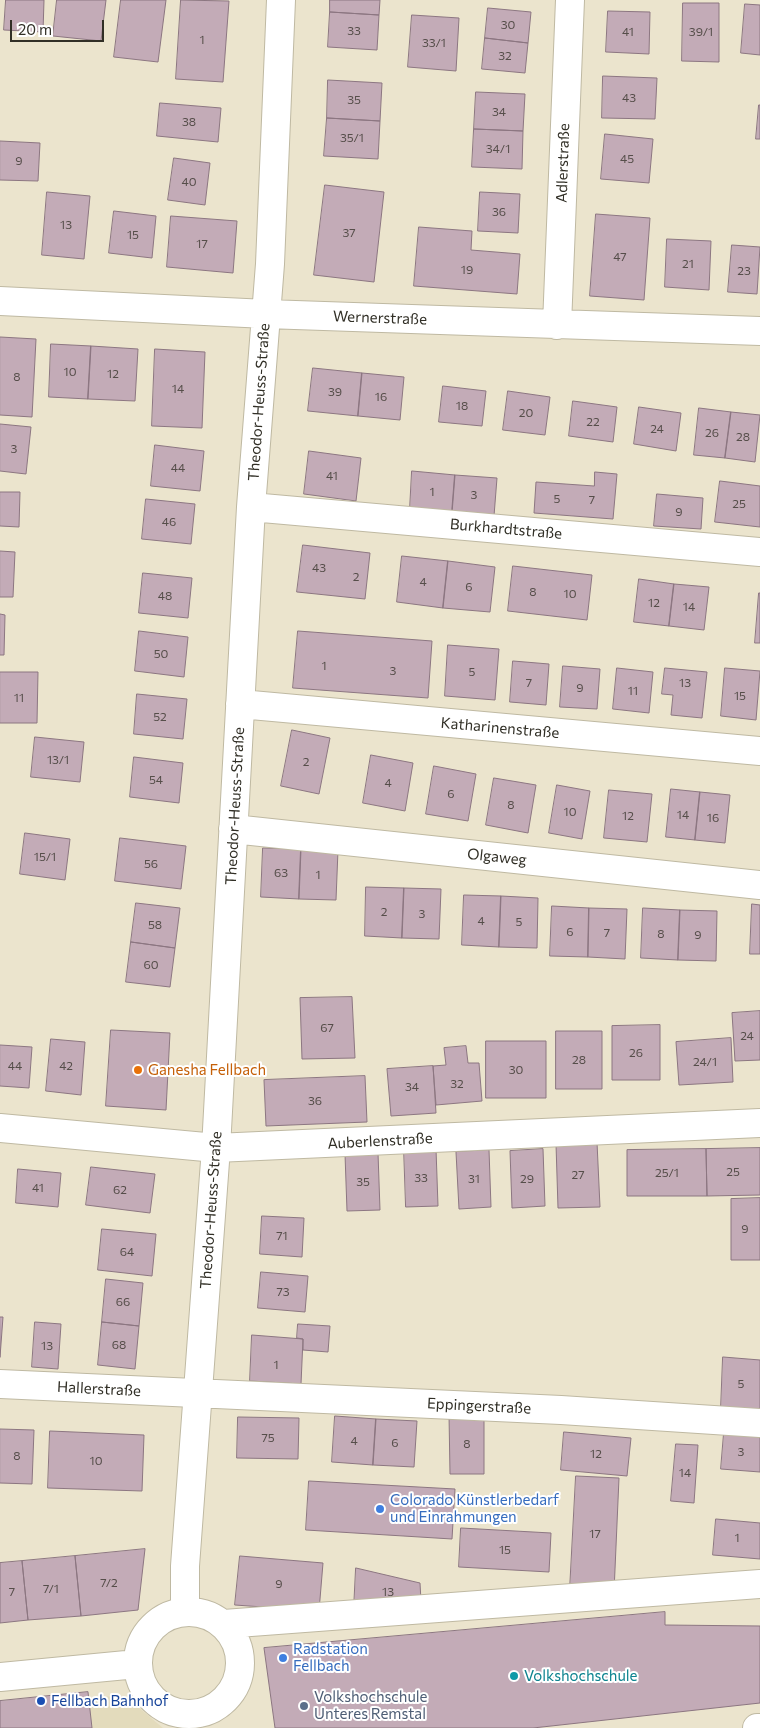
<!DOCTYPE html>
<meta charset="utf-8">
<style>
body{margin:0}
#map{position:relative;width:760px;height:1728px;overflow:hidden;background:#ebe4cd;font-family:Commissioner,sans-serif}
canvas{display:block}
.scale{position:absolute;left:10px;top:20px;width:94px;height:22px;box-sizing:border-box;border:2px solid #312f26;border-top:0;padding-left:6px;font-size:15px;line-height:18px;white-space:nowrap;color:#312f26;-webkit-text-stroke:4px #fff;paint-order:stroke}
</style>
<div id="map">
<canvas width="760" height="1728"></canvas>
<div class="scale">20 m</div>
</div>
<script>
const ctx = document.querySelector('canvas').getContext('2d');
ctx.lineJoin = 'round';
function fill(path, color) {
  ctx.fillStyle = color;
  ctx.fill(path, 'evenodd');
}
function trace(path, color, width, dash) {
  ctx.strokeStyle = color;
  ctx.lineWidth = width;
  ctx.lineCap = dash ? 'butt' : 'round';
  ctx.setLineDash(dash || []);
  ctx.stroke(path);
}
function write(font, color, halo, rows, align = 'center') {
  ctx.font = font + ' Commissioner,sans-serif';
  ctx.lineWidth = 4;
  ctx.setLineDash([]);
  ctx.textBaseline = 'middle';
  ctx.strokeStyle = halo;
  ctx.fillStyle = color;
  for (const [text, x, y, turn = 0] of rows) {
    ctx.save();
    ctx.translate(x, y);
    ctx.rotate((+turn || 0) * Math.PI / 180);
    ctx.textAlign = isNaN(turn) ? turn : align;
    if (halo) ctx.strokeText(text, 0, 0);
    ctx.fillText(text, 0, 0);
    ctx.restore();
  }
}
const built = new Path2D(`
 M125 1696 163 1728H0V1706L93 1697Z`);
const building = new Path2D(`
 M6 0H44L43 32 4 30Z
 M57 0H106L101 41 53 36Z
 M121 0H166L158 62 114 57Z
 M181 0 229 1 223 82 176 79Z
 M330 0H380L379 15 330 12Z
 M683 3H719V62L682 61Z
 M745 4 760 5V55L741 53Z
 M488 8 531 12 528 43 485 38Z
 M608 11 650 12 649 54 606 52Z
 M330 12 379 15 377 50 328 47Z
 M412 15 459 18 456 71 408 67Z
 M485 38 528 43 525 73 482 69Z
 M603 76 657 78 655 119 602 118Z
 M328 80 382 83 380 121 327 118Z
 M476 92 525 94 523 131 474 129Z
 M160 103 221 108 218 142 157 136Z
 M759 105H760V139H756Z
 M327 118 380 121 378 159 324 156Z
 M474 129 523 131 522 169 472 167Z
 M605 134 653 139 649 183 601 179Z
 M0 141 40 143 38 181 0 180Z
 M174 158 210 163 205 205 168 200Z
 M325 185 384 192 374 282 314 275Z
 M47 192 90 196 84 259 42 255Z
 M480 192 520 194 518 233 478 231Z
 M114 211 156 216 152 258 109 253Z
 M596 214 650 218 644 300 590 296Z
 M171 216 237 221 233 273 167 267Z
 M419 227 472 231 471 250 520 254 517 294 414 286Z
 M667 239 711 241 709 290 665 287Z
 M732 245 760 247 757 294 728 292Z
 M0 337 36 339 32 417 0 415Z
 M51 344 91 346 88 399 49 397Z
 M91 346 138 349 135 401 88 399Z
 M155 349 205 352 202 428 152 426Z
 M313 368 362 373 358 416 308 411Z
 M362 373 404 377 400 420 358 416Z
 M443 386 486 391 482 426 439 422Z
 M508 391 550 397 545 435 503 430Z
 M573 401 617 407 613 442 569 436Z
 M639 407 681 413 676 451 634 444Z
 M699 408 731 412 725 458 694 455Z
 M731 412 760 415 755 462 725 458Z
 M0 424 31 427 26 474 0 471Z
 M155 445 204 451 200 491 151 486Z
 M309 451 361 458 356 501 304 494Z
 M412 471 455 475 452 513 410 509Z
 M595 472 617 474 613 519 534 513 536 482 594 486Z
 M455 475 497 478 494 516 452 513Z
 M720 481 760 486V527L715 522Z
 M0 492H20L19 527 0 526Z
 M657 494 703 498 701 529 654 526Z
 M146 499 195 504 191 544 142 539Z
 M303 545 370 553 365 599 297 592Z
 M0 551 15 552 13 597H0Z
 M402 556 448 561 443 608 397 602Z
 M448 561 495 567 490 612 443 608Z
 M513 566 592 575 587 620 508 611Z
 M143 573 192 578 188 618 139 613Z
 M639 579 674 584 669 626 634 622Z
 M674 584 709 587 704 630 669 626Z
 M759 593H760V643H755Z
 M0 614 5 615 4 655H0Z
 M139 631 188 637 184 677 135 671Z
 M298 631 432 641 428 698 293 688Z
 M448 645 499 649 495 700 445 696Z
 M513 661 549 664 546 705 510 702Z
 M563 666 600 669 597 709 560 707Z
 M617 668 653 672 649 713 613 709Z
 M665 668 707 672 702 718 671 715 673 695 662 694Z
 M725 668 760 671 756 720 721 716Z
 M0 672H38L37 723H0Z
 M137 694 187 699 183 739 134 734Z
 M292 730 330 738 319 794 281 786Z
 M35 737 84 742 80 782 31 777Z
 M371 755 413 763 405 811 363 803Z
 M134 757 183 763 179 803 130 797Z
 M434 766 476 774 468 821 426 814Z
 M494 778 536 785 528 833 486 825Z
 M557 785 590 791 582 839 549 833Z
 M671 789 700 792 695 840 666 837Z
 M609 790 652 794 647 842 604 838Z
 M700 792 730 795 725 843 695 840Z
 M25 833 70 839 65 880 20 874Z
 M120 838 186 846 181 889 115 881Z
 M263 848 301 849 299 899 261 897Z
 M301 849 338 850 336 900 299 899Z
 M366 887 404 888 402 938 365 936Z
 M404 888 441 889 439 939 402 938Z
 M464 895 501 896 499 947 462 945Z
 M501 896 538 898 537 948 499 947Z
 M136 903 180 908 175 948 131 942Z
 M752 904 760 905V954H750Z
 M552 906 589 908 588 957 550 956Z
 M589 908 627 909 625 959 588 957Z
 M643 908 680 910 678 960 641 958Z
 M680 910 717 911 716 961 678 960Z
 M131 942 175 948 170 987 126 982Z
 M352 997 355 1058 302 1059 300 998Z
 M760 1011V1060L735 1061 732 1013Z
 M660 1025V1080H612V1026Z
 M111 1030 170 1033 166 1110 106 1106Z
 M556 1031H602V1089H556Z
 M731 1038 733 1082 679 1085 676 1042Z
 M51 1039 85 1042 81 1095 46 1091Z
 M486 1041H546V1098H486Z
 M0 1045 32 1047 29 1088 0 1086Z
 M466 1046 468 1063H479L482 1101 436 1105 433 1066 446 1065 444 1048Z
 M433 1066 436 1113 391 1116 387 1069Z
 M365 1076 367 1122 266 1126 264 1080Z
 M597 1142 600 1207 558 1208 556 1144Z
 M760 1148V1195L707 1196 706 1149Z
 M404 1149H436L438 1206 406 1207Z
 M543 1149 545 1206 512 1208 510 1151Z
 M706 1149 707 1196H627V1150Z
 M489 1150 491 1207 459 1209 456 1152Z
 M378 1153 380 1210 347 1211 345 1154Z
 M91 1167 155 1174 150 1213 86 1205Z
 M18 1169 61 1173 58 1207 16 1203Z
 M760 1198V1260H731V1199Z
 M262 1216 304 1218 302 1257 260 1254Z
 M102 1229 156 1234 152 1276 98 1270Z
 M261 1272 308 1276 305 1312 258 1308Z
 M106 1279 143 1283 139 1326 102 1322Z
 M0 1317H3L0 1357Z
 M35 1322 61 1324 58 1369 32 1367Z
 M102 1322 139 1326 135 1369 98 1365Z
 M298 1324 330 1326 328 1352 303 1350V1339L297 1338Z
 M252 1335 303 1339 301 1384 250 1381Z
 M723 1357 760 1360V1410L721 1408Z
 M484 1413V1474H450L449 1414Z
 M335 1416 376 1419 373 1465 332 1462Z
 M238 1417 299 1418 298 1459 237 1458Z
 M376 1419 417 1421 414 1467 373 1465Z
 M0 1429 34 1430 32 1484 0 1483Z
 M50 1431 144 1435 142 1491 48 1488Z
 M564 1432 631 1438 627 1476 561 1470Z
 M724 1433 760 1435V1472L721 1469Z
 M676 1444 698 1445 694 1503 671 1501Z
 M576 1476 619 1478 614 1592 570 1589Z
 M309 1481 455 1489 452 1539 306 1530Z
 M716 1519 760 1523V1559L713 1555Z
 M461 1528 551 1533 549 1572 459 1567Z
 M145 1549 138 1610 81 1616 75 1556Z
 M75 1556 81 1616 28 1620 22 1561Z
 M240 1556 323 1563 319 1611 235 1605Z
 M22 1561 28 1620 0 1623V1563Z
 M356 1568 420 1583 421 1601 354 1608Z
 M665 1612V1625L760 1626V1703L533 1728H275L264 1648Z
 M88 1692 92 1728H0V1701Z`);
const minor = new Path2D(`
 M0 301 266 314 760 331
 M557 325 570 0
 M251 507 760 552
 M240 704 760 751
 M233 829 760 885
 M0 1128 216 1148 760 1123
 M0 1384 561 1410 760 1423
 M185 1611V1566L216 1148 251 507 270 264 281 0
 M138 1663a51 51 0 1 1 102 0a51 51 0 1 1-102 0Z
 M224 1624 760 1584
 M0 1677 137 1664
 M757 1728H760`);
const markers = [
 [138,1070,5,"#e8710a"],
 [380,1509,5,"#3f7fe0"],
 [283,1658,5,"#3f7fe0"],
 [514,1676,5,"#0f9aa8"],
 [41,1701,5,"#1a4fb4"],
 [304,1706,5,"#5c6f8a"]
];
const numberNames = [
 ["30",508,25],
 ["33",354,31],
 ["41",628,32],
 ["39/1",701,32],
 ["1",202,40],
 ["33/1",434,43],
 ["32",505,56],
 ["43",629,98],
 ["35",354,100],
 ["34",499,112],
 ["38",189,122],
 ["35/1",352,138],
 ["34/1",498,149],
 ["45",627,159],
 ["9",19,161],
 ["40",189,182],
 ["36",499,212],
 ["13",66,225],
 ["37",349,233],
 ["15",133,235],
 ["17",202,244],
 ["47",620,257],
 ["21",688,264],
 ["19",467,270],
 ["23",744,271],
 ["10",70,372],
 ["12",113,374],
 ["8",17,377],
 ["14",178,389],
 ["39",335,392],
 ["16",381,397],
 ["18",462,406],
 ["20",526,413],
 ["22",593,422],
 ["24",657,429],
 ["26",712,433],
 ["28",743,437],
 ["3",14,449],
 ["44",178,468],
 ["41",332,476],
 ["1",432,492],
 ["3",474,495],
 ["5",557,499],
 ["7",592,500],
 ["25",739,504],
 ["9",679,512],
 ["46",169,522],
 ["43",319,568],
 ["2",356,577],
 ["4",423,582],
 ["6",469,587],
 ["8",533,592],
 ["10",570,594],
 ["48",165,596],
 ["12",654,603],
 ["14",689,607],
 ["50",161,654],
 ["1",324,666],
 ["3",393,671],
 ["5",472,672],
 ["7",529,683],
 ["13",685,683],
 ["9",580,688],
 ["11",633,691],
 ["15",740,696],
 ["11",19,698],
 ["52",160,717],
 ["13/1",58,760],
 ["2",306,762],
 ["54",156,780],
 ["4",388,783],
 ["6",451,794],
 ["8",511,805],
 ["10",570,812],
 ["14",683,815],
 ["12",628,816],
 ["16",713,818],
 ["15/1",45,857],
 ["56",151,864],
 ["63",281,873],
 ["1",318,875],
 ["2",384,912],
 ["3",422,914],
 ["4",481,921],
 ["5",519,922],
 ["58",155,925],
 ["6",570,932],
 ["7",607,933],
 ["8",661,934],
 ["9",698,935],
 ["60",151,965],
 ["67",327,1028],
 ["24",747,1036],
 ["26",636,1053],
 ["28",579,1060],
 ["24/1",705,1062],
 ["44",15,1066],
 ["42",66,1066],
 ["30",516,1070],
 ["32",457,1084],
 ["34",412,1087],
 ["36",315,1101],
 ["25",733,1172],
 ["25/1",667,1173],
 ["27",578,1175],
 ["33",421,1178],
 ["31",474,1179],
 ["29",527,1179],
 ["35",363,1182],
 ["41",38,1188],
 ["62",120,1190],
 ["9",745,1229],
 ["71",282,1236],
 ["64",127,1252],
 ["73",283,1292],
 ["66",123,1302],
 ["68",119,1345],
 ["13",47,1346],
 ["1",276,1365],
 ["5",741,1384],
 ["75",268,1438],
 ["4",354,1441],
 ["6",395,1443],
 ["8",467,1444],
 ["3",741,1452],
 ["12",596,1454],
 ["8",17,1456],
 ["10",96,1461],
 ["14",685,1473],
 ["17",595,1534],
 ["1",737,1538],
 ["15",505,1550],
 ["7/2",109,1583],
 ["9",279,1584],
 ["7/1",51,1589],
 ["7",12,1592],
 ["13",388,1592]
];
const streetNames = [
 ["Adlerstraße",563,163,-88],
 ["Wernerstraße",380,318,2],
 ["Theodor-Heuss-Straße",259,402,-86],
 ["Burkhardtstraße",506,529,5],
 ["Katharinenstraße",500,728,5],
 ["Theodor-Heuss-Straße",235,806,-87],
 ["Olgaweg",497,857,6],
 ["Auberlenstraße",380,1141,-3],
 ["Theodor-Heuss-Straße",211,1210,-86],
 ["Hallerstraße",99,1389,3],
 ["Eppingerstraße",479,1406,3]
];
const foodNames = [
 ["Ganesha Fellbach",148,1070]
];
const shopNames = [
 ["Colorado Künstlerbedarf",390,1500],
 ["und Einrahmungen",390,1517],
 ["Radstation",293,1649],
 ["Fellbach",293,1666]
];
const cultureNames = [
 ["Volkshochschule",524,1676]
];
const serviceNames = [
 ["Volkshochschule",314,1697],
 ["Unteres Remstal",314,1714]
];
const transitNames = [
 ["Fellbach Bahnhof",51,1701]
];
fill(built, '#e3dbbc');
fill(building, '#c3abb7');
trace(building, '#8c7681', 1);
trace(minor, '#bfb9a2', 30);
trace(minor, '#fff', 28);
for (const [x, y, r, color] of markers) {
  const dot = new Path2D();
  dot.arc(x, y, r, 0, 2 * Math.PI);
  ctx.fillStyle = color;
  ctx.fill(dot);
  trace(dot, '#fff', 2);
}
write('12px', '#564e4a', null, numberNames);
write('15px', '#312f26', '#fff', streetNames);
write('15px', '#c56008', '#fff', foodNames, 'left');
write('15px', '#366cbe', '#fff', shopNames, 'left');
write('15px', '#0d838f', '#fff', cultureNames, 'left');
write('15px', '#4e5e75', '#fff', serviceNames, 'left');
write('15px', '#164399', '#fff', transitNames, 'left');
</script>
